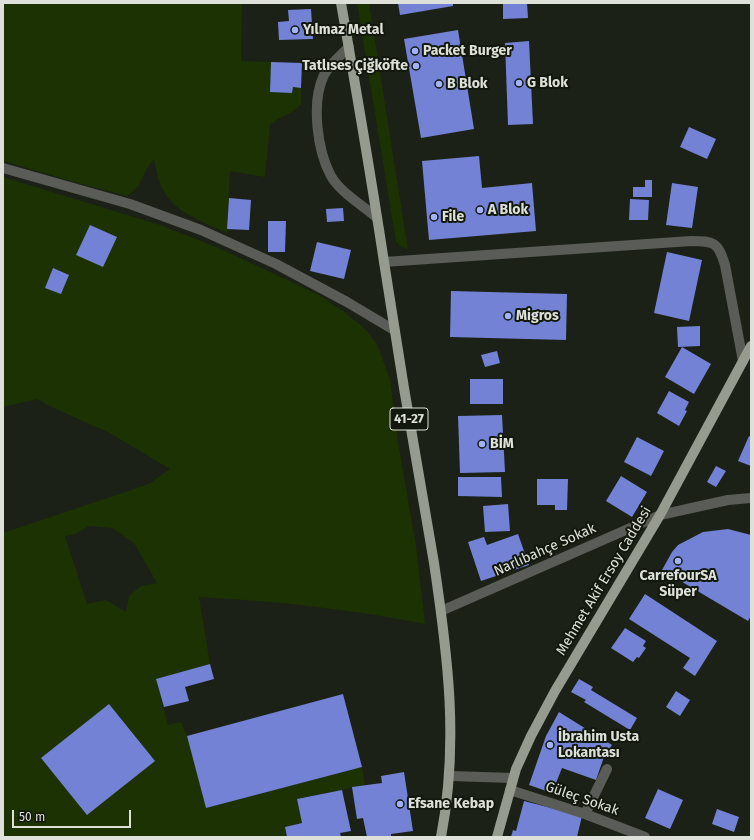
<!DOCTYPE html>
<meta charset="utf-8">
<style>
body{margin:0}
#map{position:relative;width:754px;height:840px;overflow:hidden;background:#1b2116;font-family:"Fira Sans",sans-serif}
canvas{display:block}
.frame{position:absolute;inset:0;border:4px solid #dde1da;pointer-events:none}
.scale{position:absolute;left:12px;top:810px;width:119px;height:18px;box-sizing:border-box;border:2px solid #dde1da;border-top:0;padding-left:5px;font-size:12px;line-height:14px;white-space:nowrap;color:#dde1da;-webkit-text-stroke:3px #12180d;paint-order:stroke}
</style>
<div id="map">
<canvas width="754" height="840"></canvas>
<div class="frame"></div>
<div class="scale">50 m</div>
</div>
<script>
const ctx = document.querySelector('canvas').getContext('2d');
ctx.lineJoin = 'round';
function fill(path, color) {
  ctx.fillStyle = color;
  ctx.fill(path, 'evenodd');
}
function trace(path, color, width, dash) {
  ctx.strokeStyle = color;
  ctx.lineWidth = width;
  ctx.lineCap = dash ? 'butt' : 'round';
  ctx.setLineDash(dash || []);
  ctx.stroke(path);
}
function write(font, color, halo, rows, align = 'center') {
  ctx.font = font + ' "Fira Sans",sans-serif';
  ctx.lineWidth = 4;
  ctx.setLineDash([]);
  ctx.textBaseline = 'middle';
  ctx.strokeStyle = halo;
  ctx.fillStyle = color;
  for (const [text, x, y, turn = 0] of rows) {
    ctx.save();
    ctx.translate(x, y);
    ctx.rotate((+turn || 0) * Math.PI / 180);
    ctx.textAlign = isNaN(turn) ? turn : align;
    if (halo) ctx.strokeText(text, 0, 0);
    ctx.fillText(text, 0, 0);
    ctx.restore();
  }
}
const green = new Path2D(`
 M3 3H242L241 61 271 62 292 93 293 87 301 88V104C293 114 279 116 270 125L265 177 230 171 227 233C202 221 170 212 160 183 157 176 156 167 154 159L147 168 138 187 127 196 78 183 3 161Z
 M357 3H369L408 250 402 247 396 242Z
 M3 177 160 225 221 249 317 294 343 311 365 329 377 344 390 379 398 442 416 546 425 624C351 609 275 601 199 597L210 664 156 679 168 725 181 722 187 736 206 808 362 767 365 785 297 799 302 823 285 827 287 837H3V533L149 484 170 469 110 433 49 406 37 399 3 407ZM89 526 112 528 134 543 157 583 141 586 129 596 126 612 106 600 87 604 65 536 75 534Z`);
const building = new Path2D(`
 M398 3H453V6L400 15Z
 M503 3H527L528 18 503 19Z
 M311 9 313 39 279 40 278 22 289 21 288 10Z
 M458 30 474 129 421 138 404 39Z
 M529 41 533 124 508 125 505 43Z
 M271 62 302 63 301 88 293 87 292 93 270 92Z
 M689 127 716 139 707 159 680 147Z
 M479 156 482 188 532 183 536 231 429 240 422 161Z
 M645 180H652V197H633V187H645Z
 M672 183 698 187 692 228 666 225Z
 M229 198 251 200 249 230 227 229Z
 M630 199 649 200 648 220H629Z
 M343 208 344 221 327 222 326 209Z
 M268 221H286L285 252H268Z
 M90 225 117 237 103 267 76 255Z
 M317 242 351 250 344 279 310 271Z
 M667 252 702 260 689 321 654 313Z
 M53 268 69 275 61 294 45 288Z
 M451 291 567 294 566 340 450 337Z
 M700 326V346L678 347 677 327Z
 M682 347 711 364 694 394 665 377Z
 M497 351 500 363 485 367 481 355Z
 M470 379H503V404H470Z
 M669 391 689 402 685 410 687 411 679 426 657 413Z
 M502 415 505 472 460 473 458 416Z
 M749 436 751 437V466L738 461Z
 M637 437 664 451 651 476 624 462Z
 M716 466 726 471 716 487 707 482Z
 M621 476 647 492 632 517 606 501Z
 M458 477H501L502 497 458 496Z
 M537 479H568L567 510H555V505H537Z
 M508 504 510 531 485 532 483 506Z
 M728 529 751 535V616L748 621 662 570 672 552 678 545 703 532Z
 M518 534 529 565 481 581 468 542 484 537 487 545Z
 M645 594 717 641 695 676 683 668 690 658 629 619Z
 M625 628 646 641 643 646 646 648 639 658 637 657 633 662 611 648Z
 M210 664 214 679 185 687 189 701 164 707 156 679Z
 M579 679 593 687 591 690 637 718 630 730 584 702 586 700 571 692Z
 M676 691 690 700 680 716 666 707Z
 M343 694 362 767 206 808 187 736Z
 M109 704 155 761 87 815 41 758Z
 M559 712 612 745 604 757 596 780 562 768 552 793 529 785 546 736Z
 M404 772 413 831 391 834V837H367L363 818 357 819 352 787 382 783 381 776Z
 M658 789 683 800 670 829 645 818Z
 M342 790 351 831 340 833 341 837H287L285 827 302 823 297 799Z
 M524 801 582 816 577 837H511L513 830 516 831Z
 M717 809 739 817 734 832 712 824Z`);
const minor = new Path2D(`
 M349 47C340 56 330 64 324 75 311 102 317 150 331 176 340 192 362 205 376 217
 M3 168 130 204 201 230 276 264 347 302 394 330
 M384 262 691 241C714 241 718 242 725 265L743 361
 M441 611 660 515 728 500 751 498
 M450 776 513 778
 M510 790 585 814 645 837
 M585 814 607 769`);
const major = new Path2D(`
 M341 3C356 89 371 176 384 262 391 304 397 346 404 388 414 446 424 505 434 563 448 657 459 743 441 837
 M497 837 516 769 531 736 555 691 660 515 751 346`);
const markers = [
 [295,30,4,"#a3b2fd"],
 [415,51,4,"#a3b2fd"],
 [416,66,4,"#a3b2fd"],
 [519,83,4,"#a3b2fd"],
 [439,84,4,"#a3b2fd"],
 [480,210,4,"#a3b2fd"],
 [434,217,4,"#a3b2fd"],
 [508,316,4,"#a3b2fd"],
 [482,444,4,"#a3b2fd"],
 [678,561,4,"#a3b2fd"],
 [550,745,4,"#a3b2fd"],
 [400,804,4,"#a3b2fd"]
];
const shields = [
 [409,419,38]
];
const shieldNames = [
 ["41-27",409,419]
];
const poiNames = [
 ["Yılmaz Metal",303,30],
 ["Packet Burger",423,51],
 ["Tatlıses Çiğköfte",408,66,"right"],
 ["G Blok",527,83],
 ["B Blok",447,84],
 ["A Blok",488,210],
 ["File",442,217],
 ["Migros",516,316],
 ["BİM",490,444],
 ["CarrefourSA",678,576,"center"],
 ["Süper",678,592,"center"],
 ["İbrahim Usta",558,737],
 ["Lokantası",558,753],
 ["Efsane Kebap",408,804]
];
const streetNames = [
 ["Narlıbahçe Sokak",545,550,-24],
 ["Mehmet Akif Ersoy Caddesi",604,581,-59],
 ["Güleç Sokak",582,799,19]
];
fill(green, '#1c3202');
fill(building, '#7382d5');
trace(minor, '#5a5d57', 10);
trace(major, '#959c8f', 10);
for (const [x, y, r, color] of markers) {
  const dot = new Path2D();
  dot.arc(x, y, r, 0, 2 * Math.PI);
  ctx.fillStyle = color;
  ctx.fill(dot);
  trace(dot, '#12180d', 1.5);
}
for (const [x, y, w] of shields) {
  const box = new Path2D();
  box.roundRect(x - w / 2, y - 11, w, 22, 3);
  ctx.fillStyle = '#12180d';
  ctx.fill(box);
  trace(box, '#dde1da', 1);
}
write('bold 13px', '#dde1da', null, shieldNames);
write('bold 14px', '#dde1da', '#12180d', poiNames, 'left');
write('14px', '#dde1da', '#12180d', streetNames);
</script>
